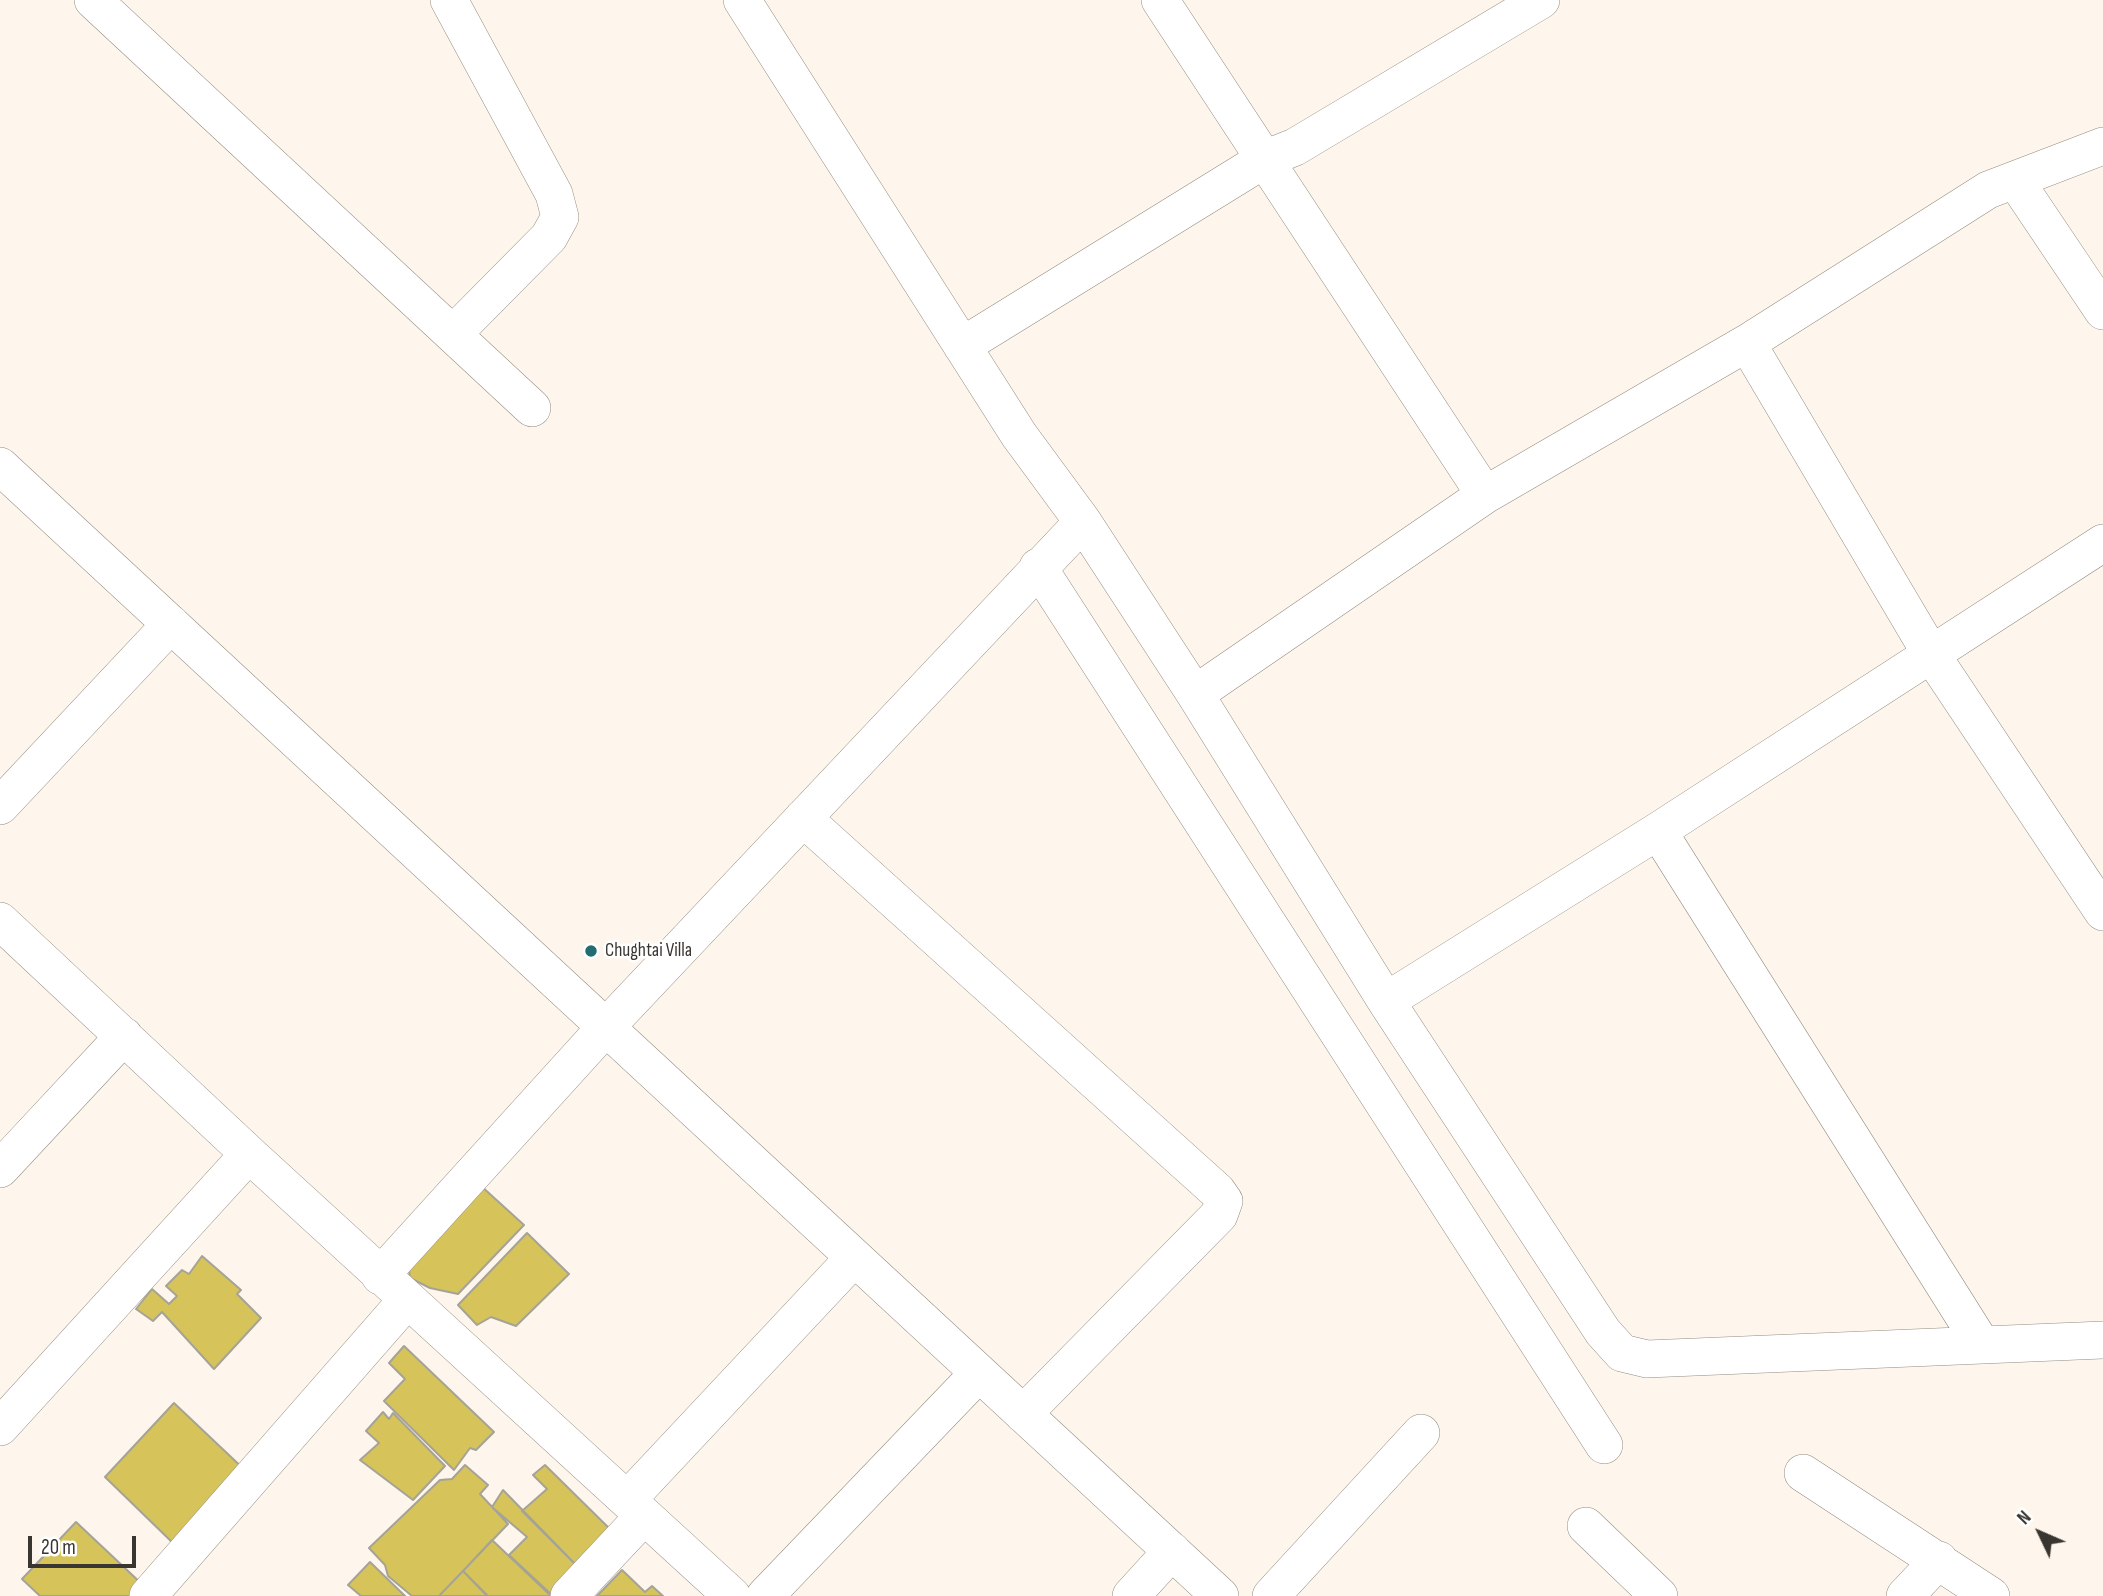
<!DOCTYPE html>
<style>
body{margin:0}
#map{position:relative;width:2103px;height:1596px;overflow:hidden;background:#fef6ec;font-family:"Sofia Sans Condensed",sans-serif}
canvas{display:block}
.north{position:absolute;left:2005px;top:1498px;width:70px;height:70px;-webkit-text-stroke:5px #fff;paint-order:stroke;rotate:314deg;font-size:19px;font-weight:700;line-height:28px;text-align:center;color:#393530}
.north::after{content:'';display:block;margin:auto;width:24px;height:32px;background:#393530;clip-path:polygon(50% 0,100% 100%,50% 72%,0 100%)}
.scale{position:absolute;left:28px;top:1536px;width:108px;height:32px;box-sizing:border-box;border:4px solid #393530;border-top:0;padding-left:9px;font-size:21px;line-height:24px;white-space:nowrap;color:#393530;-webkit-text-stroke:5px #fff;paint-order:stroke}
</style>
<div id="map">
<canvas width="2103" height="1596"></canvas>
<div class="north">N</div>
<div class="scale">20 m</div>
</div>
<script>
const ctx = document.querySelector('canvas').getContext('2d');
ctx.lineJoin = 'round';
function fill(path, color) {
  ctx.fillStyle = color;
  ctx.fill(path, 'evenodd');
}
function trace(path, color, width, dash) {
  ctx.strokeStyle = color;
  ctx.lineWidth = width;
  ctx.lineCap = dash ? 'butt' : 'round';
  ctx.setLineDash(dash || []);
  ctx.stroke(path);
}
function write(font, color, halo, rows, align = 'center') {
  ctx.font = font + ' "Sofia Sans Condensed",sans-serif';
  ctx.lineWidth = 5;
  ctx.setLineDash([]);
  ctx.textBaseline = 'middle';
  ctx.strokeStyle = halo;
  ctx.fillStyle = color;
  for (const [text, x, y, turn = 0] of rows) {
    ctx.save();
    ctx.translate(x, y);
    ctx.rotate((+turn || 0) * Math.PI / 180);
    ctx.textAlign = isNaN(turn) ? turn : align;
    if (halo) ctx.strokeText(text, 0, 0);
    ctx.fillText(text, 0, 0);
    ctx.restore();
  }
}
const building = new Path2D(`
 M480 1185 524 1225 458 1294 430 1288 410 1278 408 1262Z
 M527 1233 569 1274 516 1326 491 1317 477 1325 458 1305Z
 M202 1256 241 1290 237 1294 261 1318 214 1369 162 1312 153 1321 136 1309 152 1289 169 1304 177 1296 166 1286 182 1270 189 1274Z
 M404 1346 494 1432 476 1450 470 1448 454 1470 384 1401 405 1379 389 1363Z
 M174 1403 249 1474 176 1546 105 1477Z
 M383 1412 389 1419 393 1413 445 1466 413 1500 360 1460 379 1443 366 1431Z
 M465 1465 488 1485 480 1494 508 1524 439 1596H412L388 1576 385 1565 369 1548 440 1480 452 1479Z
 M545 1465 615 1534 580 1569 522 1511 547 1489 533 1475Z
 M503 1490 580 1569 553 1596 509 1555 527 1537 492 1507Z
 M76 1522 145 1587 136 1596H40L22 1579Z
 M492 1540 551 1596H487L463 1571Z
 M370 1562 405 1596H361L348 1585Z
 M622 1570 645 1592 652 1586 663 1596H597Z
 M463 1571 488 1596H439Z`);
const street = new Path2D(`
 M93 0 532 408
 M449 0 554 194 560 217 549 237 454 333
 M742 0 1019 435 1083 522 1195 694 1386 1001 1603 1332 1622 1353 1647 1359 2103 1340
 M1160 0 1485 495
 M2015 180 2103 311
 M1747 343 1931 654 2103 912
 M962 346 1265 159 1295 147 1541 0
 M0 466 1220 1596
 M1038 567 1604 1445
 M1195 694 1485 495 1747 343 1988 190 2103 146
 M0 806 171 624
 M803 818 1217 1191 1224 1201 1219 1215 1023 1414
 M1658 831 1982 1345
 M0 921 249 1154 732 1596
 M1386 1001 1658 831 2103 543
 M0 1169 124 1036
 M380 1276 606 1027 1083 522
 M0 1427 249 1154
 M1803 1473 1991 1596
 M627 1500 854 1258
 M1586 1526 1659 1596
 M148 1596 407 1300
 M569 1596 644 1516
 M765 1596 979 1373
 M1131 1596 1172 1551
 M1271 1596 1421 1433
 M1905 1596 1939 1560`);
const markers = [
 [591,951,7,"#216d72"]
];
const poiNames = [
 ["Chughtai Villa",605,951]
];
fill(building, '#d6c45a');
trace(building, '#a5a396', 2);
trace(street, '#958c81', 38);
trace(street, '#fff', 37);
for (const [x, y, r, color] of markers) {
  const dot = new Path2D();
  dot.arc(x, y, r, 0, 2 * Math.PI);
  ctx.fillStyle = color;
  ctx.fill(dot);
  trace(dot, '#fff', 2.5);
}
write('19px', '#393530', '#fff', poiNames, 'left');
</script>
